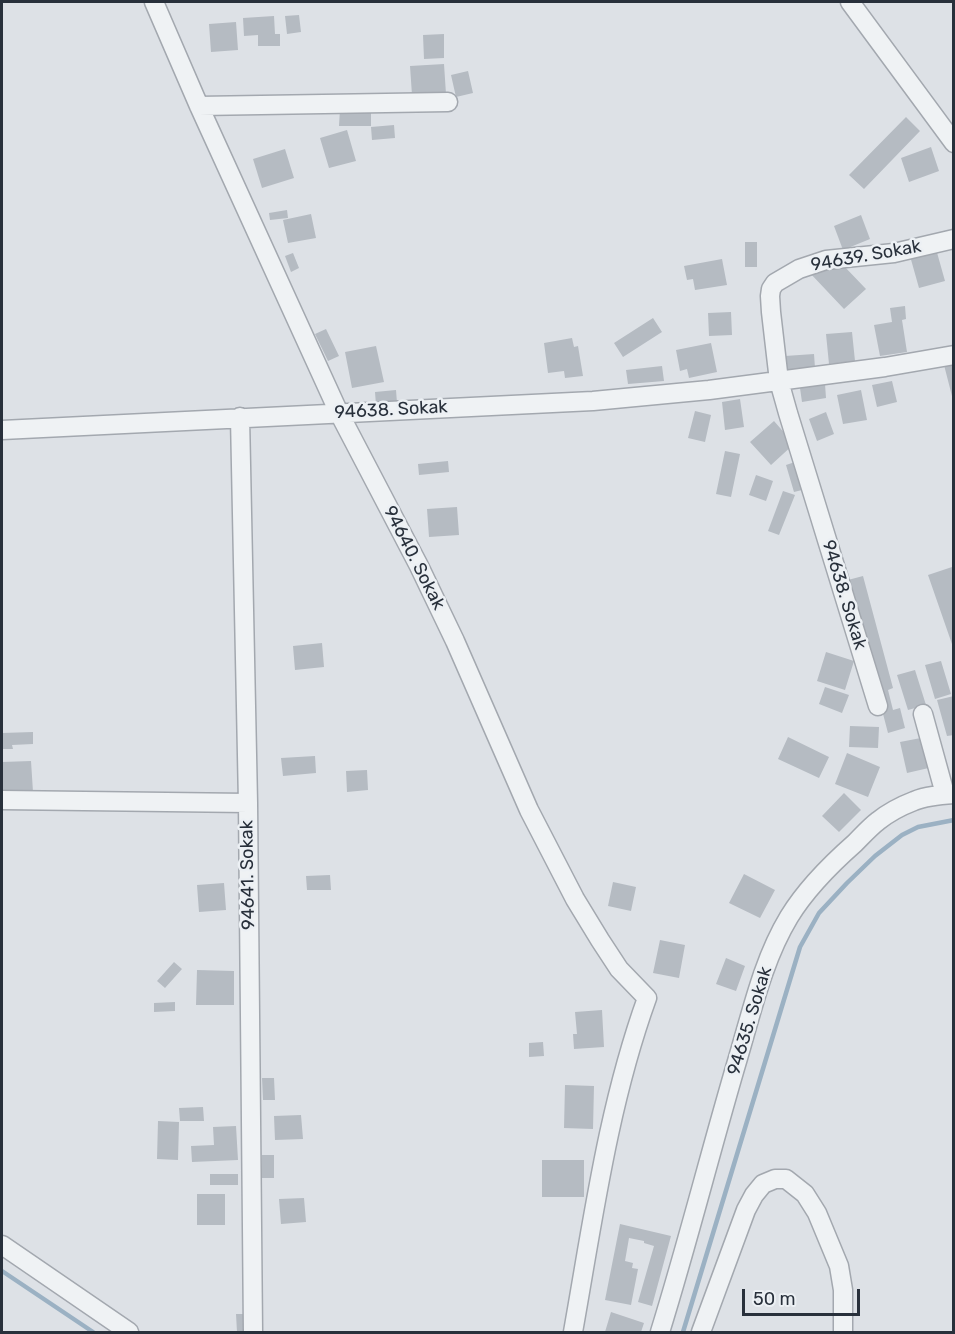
<!DOCTYPE html>
<style>
body{margin:0}
#map{position:relative;width:955px;height:1334px;overflow:hidden;background:#dde1e6;font-family:Rubik,sans-serif}
canvas{display:block}
.frame{position:absolute;inset:0;border:3px solid #28303b;pointer-events:none}
.scale{position:absolute;left:742px;top:1289px;width:118px;height:27px;box-sizing:border-box;border:3px solid #28303b;border-top:0;padding-left:8px;font-size:18px;line-height:21px;white-space:nowrap;color:#28303b;-webkit-text-stroke:4px #ecf0f4;paint-order:stroke}
</style>
<div id="map">
<canvas width="955" height="1334"></canvas>
<div class="frame"></div>
<div class="scale">50 m</div>
</div>
<script>
const ctx = document.querySelector('canvas').getContext('2d');
ctx.lineJoin = 'round';
function trace(path, color, width, dash) {
  ctx.strokeStyle = color;
  ctx.lineWidth = width;
  ctx.lineCap = dash ? 'butt' : 'round';
  ctx.setLineDash(dash || []);
  ctx.stroke(path);
}
function fill(path, color) {
  ctx.fillStyle = color;
  ctx.fill(path, 'evenodd');
}
function write(font, color, halo, rows, align = 'center') {
  ctx.font = font + ' Rubik,sans-serif';
  ctx.lineWidth = 5;
  ctx.setLineDash([]);
  ctx.textBaseline = 'middle';
  ctx.strokeStyle = halo;
  ctx.fillStyle = color;
  for (const [text, x, y, turn = 0] of rows) {
    ctx.save();
    ctx.translate(x, y);
    ctx.rotate((+turn || 0) * Math.PI / 180);
    ctx.textAlign = isNaN(turn) ? turn : align;
    if (halo) ctx.strokeText(text, 0, 0);
    ctx.fillText(text, 0, 0);
    ctx.restore();
  }
}
const stream = new Path2D(`
 M2 1271 93 1332
 M683 1332 800 947 819 913 847 883 875 856 902 835 918 827 954 820`);
const building = new Path2D(`
 M299 15 301 32 287 34 285 16Z
 M274 16 275 34H280V46H258V35L244 36 243 18Z
 M236 22 238 50 211 52 209 24Z
 M444 34V58L424 59 423 35Z
 M444 64 446 94 412 95 410 66Z
 M468 71 473 93 456 97 451 75Z
 M340 109H371V126H339Z
 M906 117 920 131 864 189 849 175Z
 M394 125 395 138 372 140 371 127Z
 M347 130 356 161 329 168 320 138Z
 M931 147 939 171 909 182 901 158Z
 M285 149 294 178 262 188 253 159Z
 M287 210 288 218 270 220 269 213Z
 M311 214 316 238 288 243 283 220Z
 M861 215 870 239 843 250 834 226Z
 M745 242H757V267H745Z
 M936 249 945 281 919 288 910 256Z
 M293 253 299 268 291 272 285 256Z
 M722 259 727 285 695 290 693 279 687 280 684 266Z
 M843 265 866 289 844 309 809 272Z
 M905 306 906 319 902 320 907 352 880 356 874 325 892 322 890 308Z
 M731 312 732 335 709 336 708 313Z
 M653 318 662 332 623 357 614 343Z
 M326 329 339 356 328 361 315 334Z
 M852 332 855 361 829 364 826 334Z
 M572 338 574 347 578 346 583 376 565 378 564 371 548 373 544 343Z
 M711 343 717 372 689 378 687 369 680 371 676 350Z
 M376 346 384 382 352 388 345 352Z
 M814 354 815 368 787 370 785 356Z
 M954 363V400H953L944 365Z
 M662 366 664 381 628 384 626 370Z
 M892 381 897 402 877 407 872 385Z
 M825 384 826 398 802 402 800 388Z
 M396 390 397 403 376 405 375 392Z
 M861 390 867 420 843 424 837 395Z
 M740 399 744 427 725 430 722 402Z
 M695 411 711 415 705 442 688 438Z
 M826 412 834 434 817 441 809 419Z
 M774 421 794 444 771 465 750 442Z
 M725 451 740 454 731 497 716 494Z
 M448 461 449 472 419 475 418 464Z
 M798 461 806 489 794 492 786 465Z
 M756 475 773 481 766 501 749 495Z
 M783 491 795 495 779 535 768 531Z
 M457 507 459 535 429 537 427 509Z
 M952 567 954 571 953 647 928 575Z
 M863 576 893 688 888 690 893 710 900 708 905 728 888 733 848 580Z
 M322 643 324 667 295 670 293 646Z
 M826 652 854 661 845 690 817 681Z
 M941 661 951 694 935 699 925 665Z
 M915 670 926 705 908 710 897 675Z
 M825 687 849 695 842 713 819 704Z
 M954 696V735L947 736 937 700Z
 M850 726 879 727 878 748 849 747Z
 M33 732V744L12 745 13 749H2V733Z
 M788 737 829 757 819 778 778 759Z
 M926 737 933 767 907 773 900 742Z
 M847 753 880 767 868 797 835 784Z
 M315 756 316 773 283 776 281 758Z
 M31 761 33 792 2 793V762Z
 M367 770 368 790 347 792 346 771Z
 M844 793 861 810 839 832 822 816Z
 M744 874 775 890 760 918 729 903Z
 M330 875 331 890H307L306 876Z
 M613 882 636 887 631 911 608 906Z
 M224 883 226 910 199 912 197 885Z
 M660 940 685 945 679 978 653 973Z
 M726 958 745 966 736 991 716 984Z
 M174 962 182 969 165 988 157 981Z
 M197 970 234 971V1005H196Z
 M175 1002V1011L154 1012V1003Z
 M602 1010 604 1047 574 1049 573 1034H577L575 1012Z
 M543 1042 544 1056 529 1057V1043Z
 M262 1078H274L275 1100H263Z
 M565 1085 594 1086 593 1129 564 1128Z
 M203 1107 204 1121H180L179 1108Z
 M301 1115 303 1139 275 1140 274 1116Z
 M158 1121 179 1122 178 1160 157 1159Z
 M236 1126 238 1160 192 1162 191 1146 214 1145 213 1127Z
 M262 1155H274V1178H262Z
 M542 1160H584V1197H542Z
 M210 1174H238V1185H210Z
 M197 1194H225V1225H197Z
 M304 1198 306 1222 281 1224 279 1199Z
 M620 1224 671 1236 652 1306 638 1302 654 1246 644 1243V1241L629 1238 625 1261 633 1263 632 1268 638 1269 631 1305 605 1300Z
 M611 1312 644 1323 641 1332H605Z
 M236 1314H243L245 1332H237Z`);
const street = new Path2D(`
 M154 2 199 106 339 413 419 566 455 641 529 810 575 899 600 940 619 969 647 998C608 1106 593 1220 573 1332
 M850 2 954 143
 M199 106 448 102
 M240 417 248 803 253 1332
 M2 430 593 401 709 390 885 367 954 355
 M878 706 788 413 779 381 771 312 770 296 771 289 775 283 799 269 826 260 894 253 954 239
 M923 714 945 794
 M2 800 248 803
 M2 1245 129 1332
 M660 1332C688 1242 711 1149 738 1058 752 1011 763 960 789 917 806 889 830 865 855 843 862 836 870 827 878 821 888 813 901 806 914 801 926 796 940 795 954 794
 M701 1332 746 1210 754 1195 763 1184 775 1179H786L805 1194 817 1213 839 1266 843 1290V1332`);
const streetNames = [
 ["94639. Sokak",866,256,-10],
 ["94638. Sokak",391,410,-3],
 ["94640. Sokak",414,558,63],
 ["94638. Sokak",844,595,73],
 ["94641. Sokak",248,875,-91],
 ["94635. Sokak",750,1021,-73]
];
trace(stream, '#9bb1c3', 4.5);
fill(building, '#b5bbc2');
trace(street, '#a3a8af', 21);
trace(street, '#eff2f4', 18);
write('18px', '#28303b', '#ecf0f4', streetNames);
</script>
